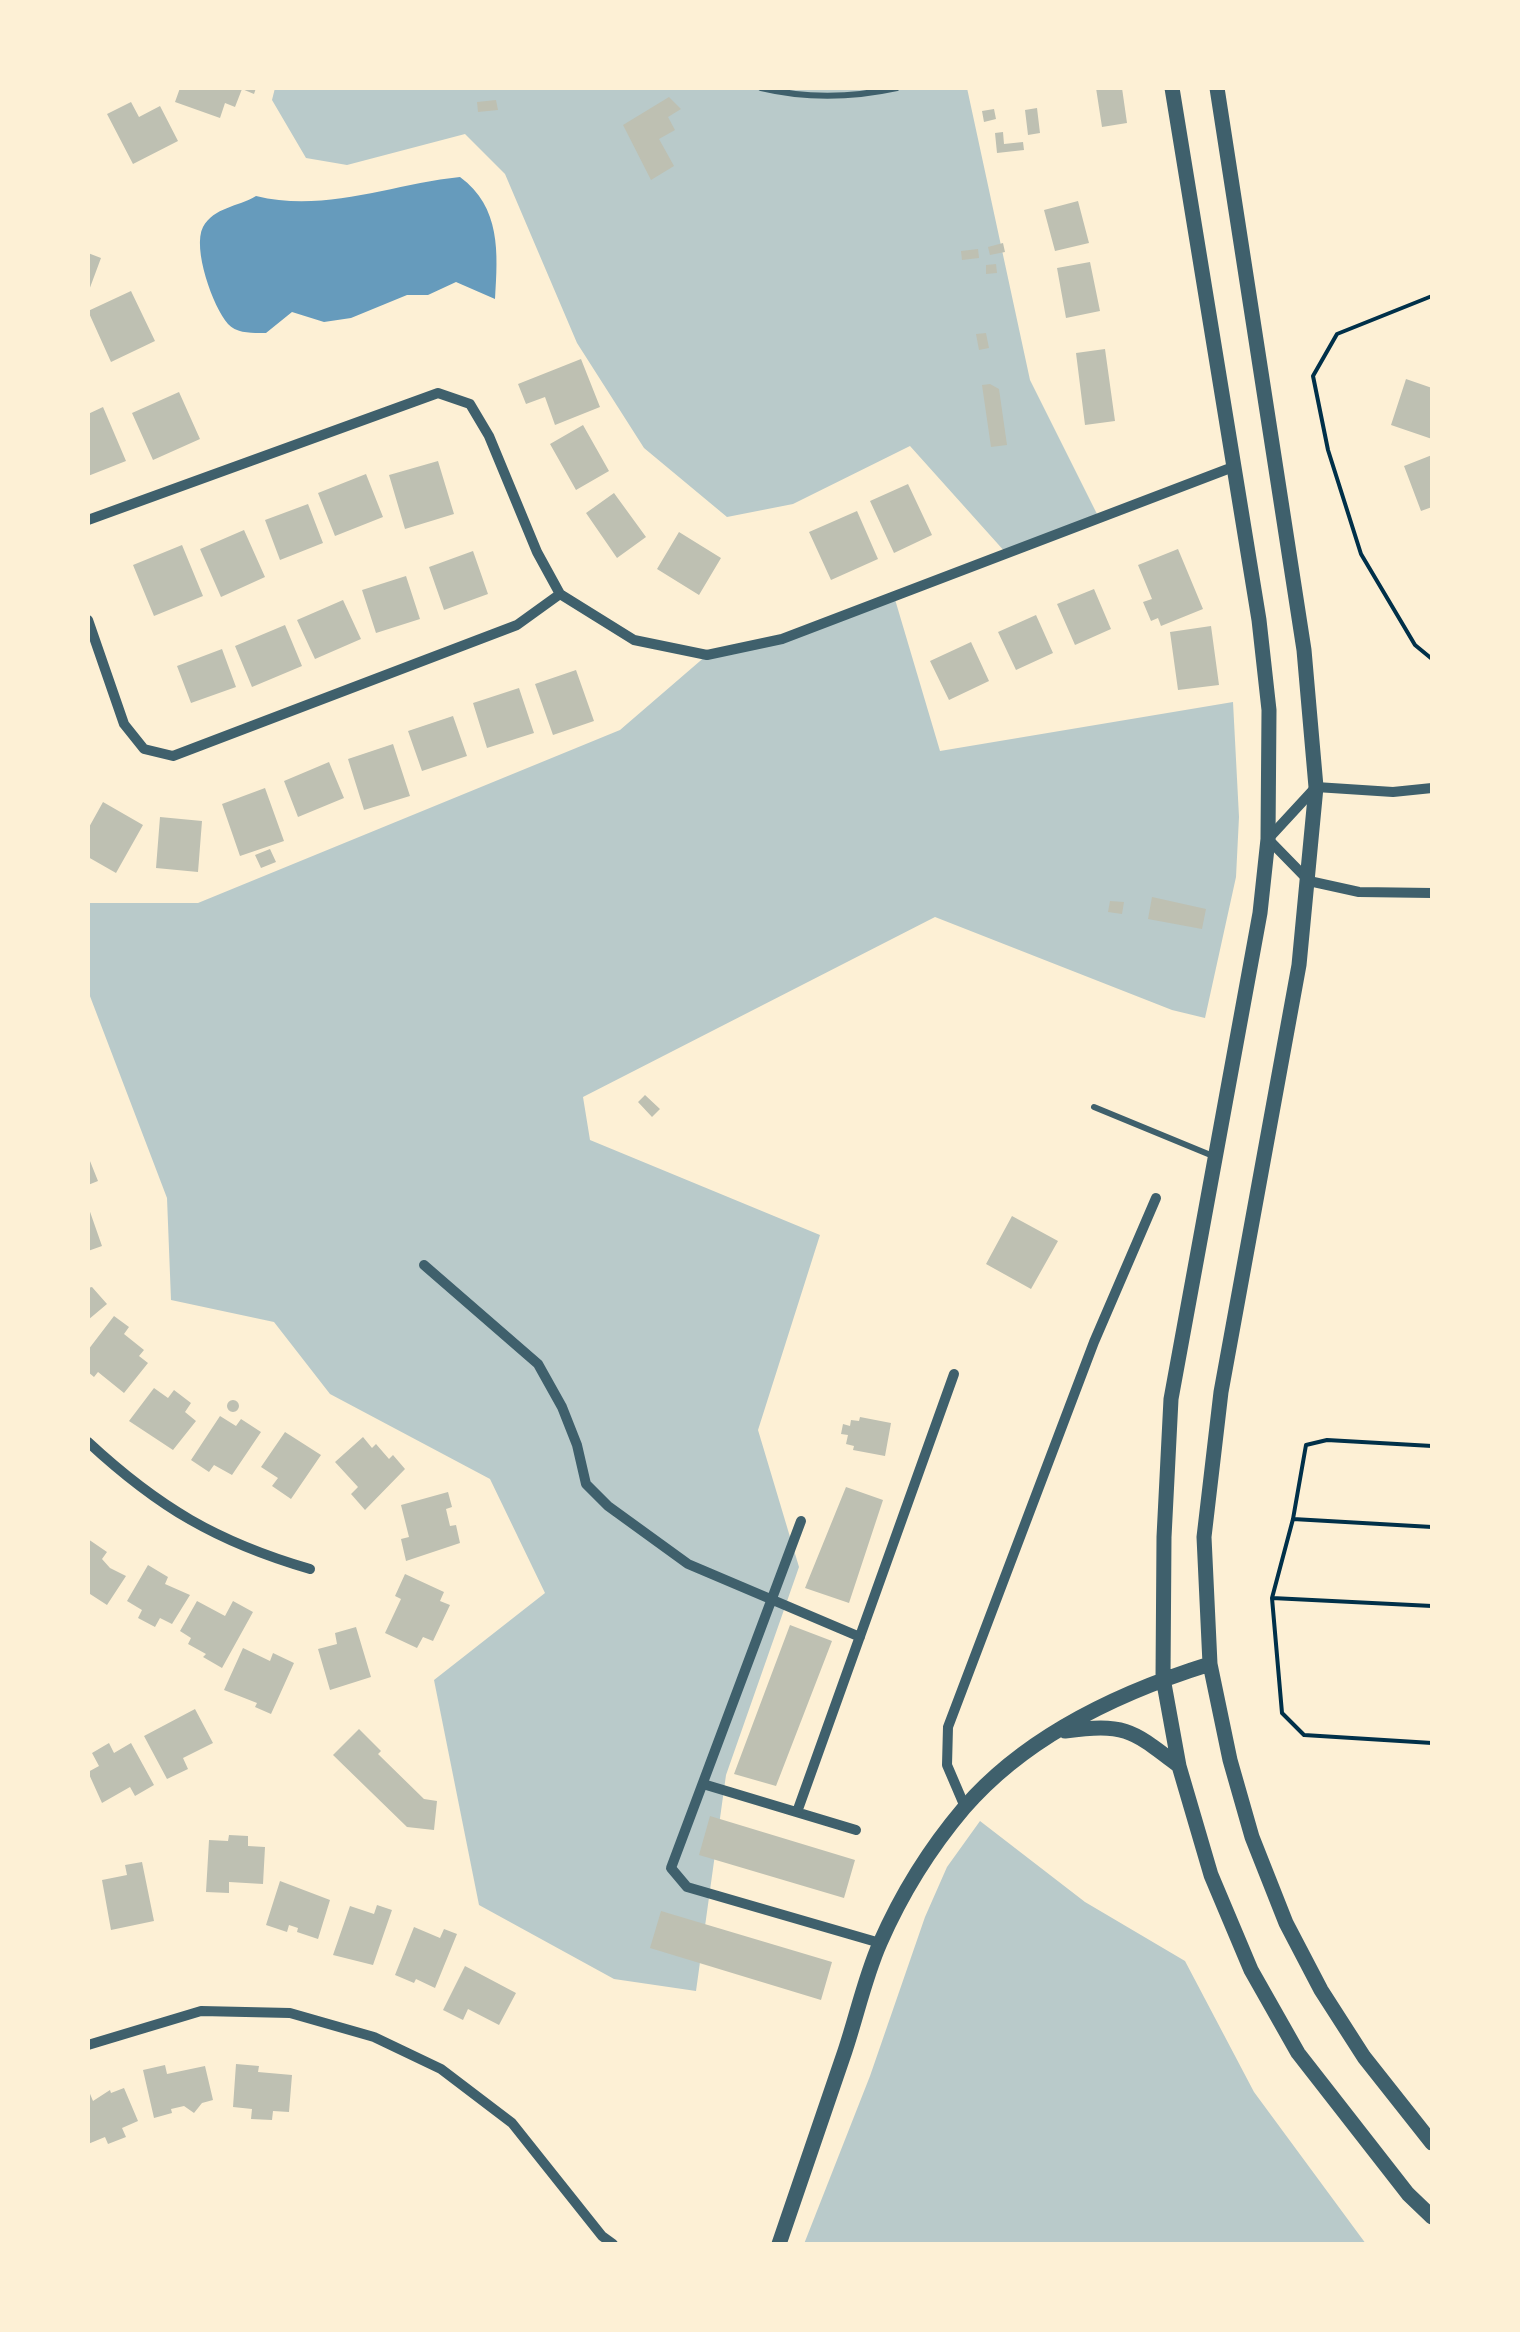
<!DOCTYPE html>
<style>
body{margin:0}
#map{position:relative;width:1520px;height:2332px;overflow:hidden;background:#fdf0d5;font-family:"IBM Plex Serif",serif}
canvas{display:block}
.frame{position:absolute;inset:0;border:90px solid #fdf0d5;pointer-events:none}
</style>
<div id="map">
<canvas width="1520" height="2332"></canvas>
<div class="frame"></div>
</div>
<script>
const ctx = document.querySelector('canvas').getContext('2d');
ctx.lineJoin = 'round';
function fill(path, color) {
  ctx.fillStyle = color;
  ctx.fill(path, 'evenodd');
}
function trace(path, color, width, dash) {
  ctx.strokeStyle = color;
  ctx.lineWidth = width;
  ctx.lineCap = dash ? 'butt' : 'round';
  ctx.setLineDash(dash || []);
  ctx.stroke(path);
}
const green = new Path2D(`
 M275 88H967L1030 380 1099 518 1006 553 910 446 793 504 727 517 644 448 577 343 505 174 465 134 347 165 306 158 272 100Z
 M894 596 940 751 1233 702 1239 817 1236 877 1205 1018 1172 1010 935 917 583 1097 590 1140 820 1235 758 1430 799 1567 726 1775 696 1991 614 1979 479 1905 434 1680 545 1593 490 1479 330 1394 274 1322 171 1300 167 1198 88 991V903H198L620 730 707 655 782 639Z
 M980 1821 1085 1902 1185 1961 1254 2092 1366 2244H804L870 2076 925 1917 947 1867Z`);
const water = new Path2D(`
 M460 177C501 207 498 253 495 299L456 282 428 295H407L351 318 324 322 292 312 266 333C254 333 237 334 228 324 213 307 192 248 203 227 214 207 238 207 256 196 325 213 392 184 460 177Z`);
const building = new Path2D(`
 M180 88H256L254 94 242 89 235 107 225 103 220 118 175 102Z
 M1096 88H1122L1127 123 1102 127Z
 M669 97 681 109 668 117 675 130 659 139 674 166 651 180 623 125Z
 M496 100 498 110 478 112 477 102Z
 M131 102 139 117 160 106 178 141 133 164 107 114Z
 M1037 108 1040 133 1028 135 1025 110Z
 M994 109 996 119 984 122 982 111Z
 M1003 132 1004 144 1023 142 1024 150 997 153 995 133Z
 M1078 201 1089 243 1055 251 1044 210Z
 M1003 243 1005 252 990 255 988 247Z
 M978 249 979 258 962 260 961 251Z
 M88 253 101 258 88 293Z
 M1090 262 1100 311 1066 318 1057 268Z
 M996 264 997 273 986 274V265Z
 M131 291 155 341 111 362 88 311Z
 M986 333 989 348 979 350 976 334Z
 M1105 349 1115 421 1085 425 1076 353Z
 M581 359 600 407 555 425 545 397 526 404 518 384Z
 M1406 379 1432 388V439L1391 425Z
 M990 384 999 389 1007 445 991 447 982 385Z
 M179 392 200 439 153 460 132 413Z
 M103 407 126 461 88 476V414Z
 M583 425 609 471 576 490 550 444Z
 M1432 455V507L1421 511 1404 466Z
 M438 461 454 514 405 529 389 475Z
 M366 474 383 517 335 536 318 493Z
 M908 484 932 535 894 553 870 501Z
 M614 493 646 537 617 558 586 513Z
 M308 504 323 543 280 560 265 520Z
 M857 511 878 559 831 580 809 532Z
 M244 530 265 577 221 597 200 549Z
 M679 532 721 558 699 595 657 569Z
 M182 545 203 596 154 616 133 565Z
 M1178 549 1203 609 1161 626 1158 618 1151 621 1143 602 1152 599 1138 565Z
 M473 551 488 594 444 610 429 567Z
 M406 576 420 619 376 633 362 590Z
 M1094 589 1111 629 1075 645 1057 604Z
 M343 600 361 639 315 659 297 620Z
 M1036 615 1053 653 1016 670 998 632Z
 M285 625 302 666 252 687 235 646Z
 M1211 626 1219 685 1178 690 1170 632Z
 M971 642 989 681 949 700 930 661Z
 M222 649 236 687 191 703 177 666Z
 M576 670 594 721 553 735 535 684Z
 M519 688 534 733 487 748 473 703Z
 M453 716 467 756 422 771 408 731Z
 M393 744 410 796 364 810 348 759Z
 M329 762 344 798 298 817 284 781Z
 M265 788 284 841 240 856 222 804Z
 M103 802 143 825 116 873 88 857V829Z
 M160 817 202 821 198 872 156 868Z
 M270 849 276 862 261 868 255 855Z
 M1152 897 1206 909 1202 929 1148 919Z
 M1110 901 1124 902 1122 914 1108 912Z
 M645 1095 660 1109 652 1117 638 1102Z
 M88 1156 98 1181 88 1185Z
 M88 1206 102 1246 88 1251Z
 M1012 1216 1058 1241 1031 1289 986 1264Z
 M92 1287 107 1304 88 1320V1288Z
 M114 1316 129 1327 124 1334 144 1350 139 1356 148 1363 124 1393 98 1372 94 1377 88 1372V1350Z
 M154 1388 168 1398 174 1390 191 1403 185 1412 196 1421 173 1450 129 1421Z
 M227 1406a6 6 0 1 1 12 0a6 6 0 1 1-12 0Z
 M220 1416 236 1426 241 1419 261 1432 232 1475 214 1465 209 1472 191 1460Z
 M860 1417 891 1423 885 1456 853 1450 854 1446 846 1444 848 1435 841 1434 843 1424 850 1426 851 1420 859 1421Z
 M285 1432 321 1455 291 1499 272 1486 278 1478 261 1467Z
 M363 1437 372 1448 376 1444 389 1459 393 1455 405 1469 365 1510 351 1494 358 1487 335 1462Z
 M846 1487 883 1500 849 1603 805 1588Z
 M448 1492 452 1507 446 1509 450 1526 456 1525 460 1543 406 1561 401 1539 409 1537 401 1505Z
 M88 1539 107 1552 102 1559 110 1568 126 1576 107 1605 90 1594 88 1597Z
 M148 1565 168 1577 165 1584 190 1595 172 1624 160 1618 155 1627 138 1618 142 1610 127 1601Z
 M405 1574 444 1592 440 1601 450 1605 433 1641 423 1637 417 1648 385 1633 401 1599 395 1596Z
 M197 1601 225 1616 233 1601 253 1612 222 1668 203 1657 206 1654 188 1644 191 1638 180 1631Z
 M790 1625 832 1641 776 1786 734 1774Z
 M356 1627 371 1677 330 1690 318 1649 337 1644 335 1633Z
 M243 1648 270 1661 273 1653 294 1663 271 1714 255 1707 257 1703 224 1690Z
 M195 1709 213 1743 183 1758 188 1769 167 1779 144 1736Z
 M359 1729 381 1751 378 1754 424 1799 437 1801 434 1830 407 1827 333 1755Z
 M109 1743 114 1753 131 1743 154 1785 135 1796 130 1787 102 1803 88 1772 99 1766 92 1753Z
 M710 1816 855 1860 844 1898 699 1855Z
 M229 1835 248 1836V1846L265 1847 263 1884 229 1882V1893L206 1892 209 1840 228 1841Z
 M142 1862 154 1921 111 1930 102 1880 127 1875 125 1865Z
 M280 1881 330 1900 318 1939 297 1932 298 1928 289 1925 287 1932 266 1925Z
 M377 1905 392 1910 373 1965 333 1955 350 1906 374 1914Z
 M661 1911 832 1962 821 2000 650 1948Z
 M414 1927 440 1938 444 1929 457 1934 435 1988 416 1979 414 1983 395 1975Z
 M465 1966 516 1993 499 2025 468 2009 463 2020 443 2010Z
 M236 2064 259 2066 258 2072 292 2075 289 2112 273 2111 272 2120 251 2119 252 2109 233 2107Z
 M165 2065 167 2074 205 2066 213 2100 202 2103 194 2113 184 2106 171 2109 172 2113 154 2118 143 2070Z
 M124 2088 138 2121 122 2128 126 2137 108 2144 105 2137 88 2144V2089L93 2101 110 2090 111 2093Z`);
const path = new Path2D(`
 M1432 296 1337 334 1313 376 1328 450 1361 554 1415 645 1432 659
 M1432 1446 1327 1440 1306 1445 1293 1519 1272 1598 1282 1713 1304 1735 1432 1743
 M1293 1519 1432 1527
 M1272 1598 1432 1606`);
const service = new Path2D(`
 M761 88C807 99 851 98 897 88
 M1094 1107 1213 1156`);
const minor = new Path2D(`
 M88 520 438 393 470 404 489 436 537 552 560 594 634 640 707 655 782 639 1233 467
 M88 620 124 724 144 749 173 756 517 625 560 594
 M1432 788 1393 792 1316 787 1268 839 1309 881 1359 892 1432 893
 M424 1265 538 1364 562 1407 577 1445 586 1484 608 1506 688 1564 860 1637
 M88 1442C158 1507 217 1542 310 1569
 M801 1521 671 1868 687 1887 880 1943
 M703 1784 856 1830
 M965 1807 947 1765 948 1727 1094 1342 1156 1198
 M797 1812 954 1374
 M88 2045 201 2011 290 2013 374 2037 441 2069 512 2123 602 2236 613 2244`);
const tertiary = new Path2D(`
 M1172 88 1259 620 1269 710 1268 839 1260 913 1171 1399 1164 1537 1163 1678 1179 1766 1211 1875 1251 1970 1298 2053 1408 2194 1432 2217
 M1217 88 1304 650 1316 787 1299 965 1221 1392 1204 1537 1210 1664 1230 1760 1252 1837 1286 1923 1321 1990 1364 2057 1432 2143
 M1065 1731C1126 1723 1132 1730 1179 1766
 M779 2244C801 2180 823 2116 845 2051 857 2015 865 1977 880 1943 901 1895 931 1847 964 1808 1026 1736 1120 1692 1210 1664`);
fill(green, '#b9caca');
fill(water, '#669bbc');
fill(building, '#bec0b2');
trace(path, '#003049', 4);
trace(service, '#3f606c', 6);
trace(minor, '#3f606c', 10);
trace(tertiary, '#3f606c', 15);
</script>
